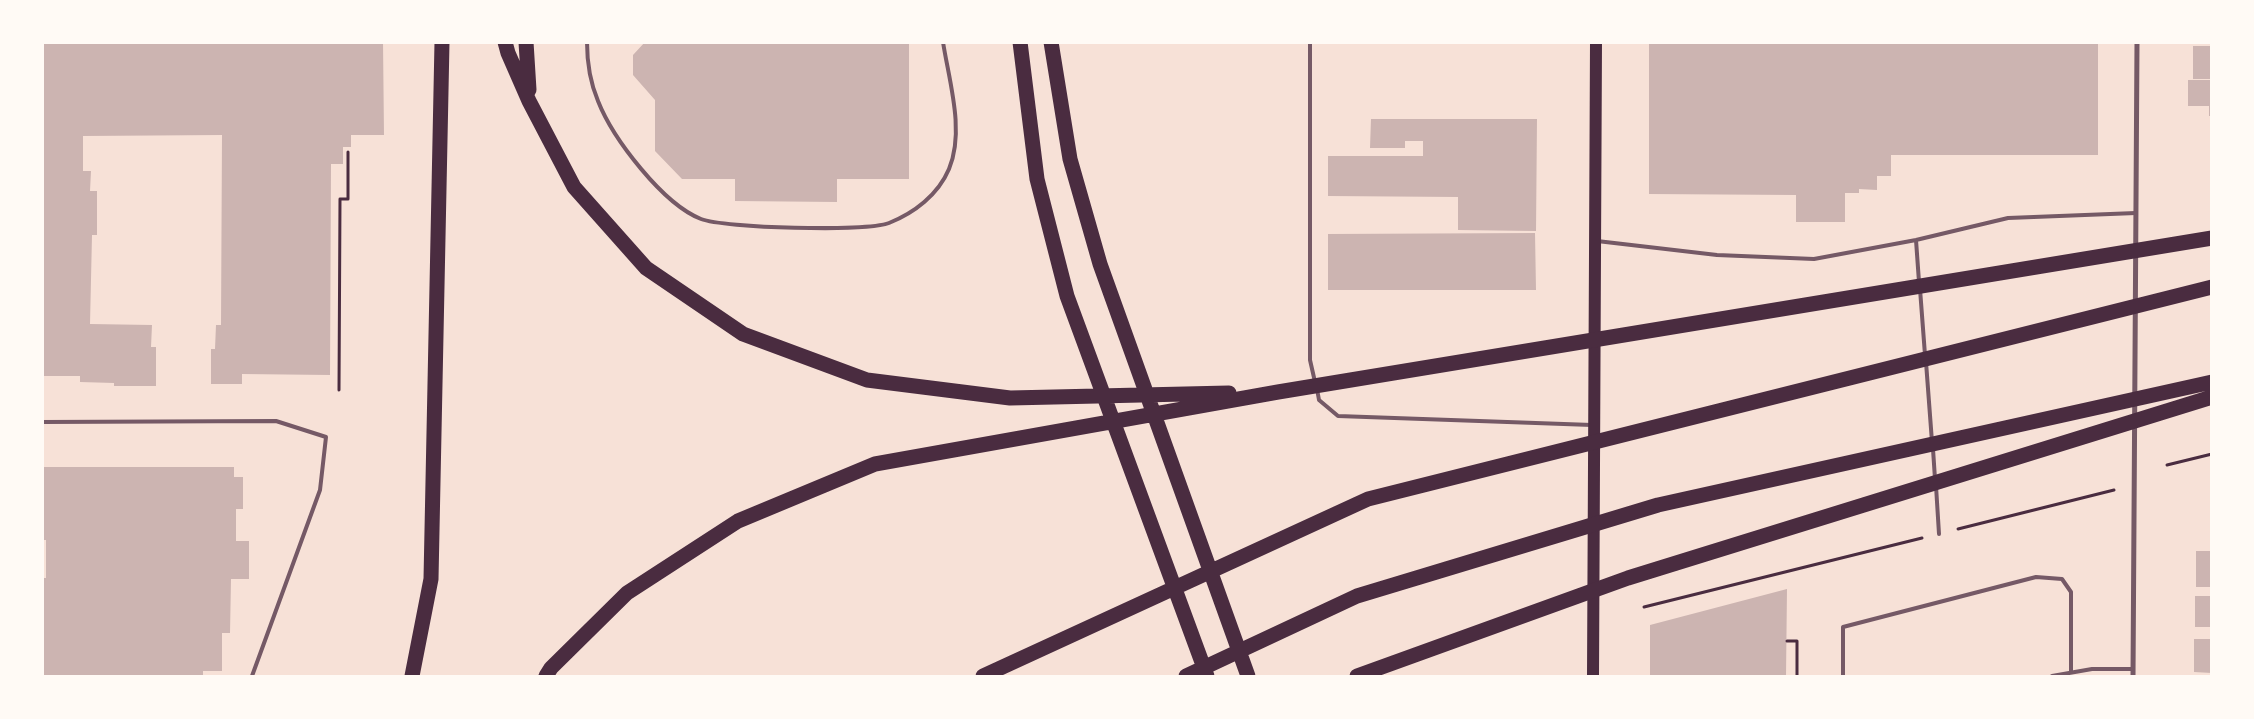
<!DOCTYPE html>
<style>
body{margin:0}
#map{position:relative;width:2254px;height:719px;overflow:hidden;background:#f7e1d7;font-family:"Exo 2",sans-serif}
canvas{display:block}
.frame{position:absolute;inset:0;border:44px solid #fffaf5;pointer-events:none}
</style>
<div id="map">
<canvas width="2254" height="719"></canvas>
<div class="frame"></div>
</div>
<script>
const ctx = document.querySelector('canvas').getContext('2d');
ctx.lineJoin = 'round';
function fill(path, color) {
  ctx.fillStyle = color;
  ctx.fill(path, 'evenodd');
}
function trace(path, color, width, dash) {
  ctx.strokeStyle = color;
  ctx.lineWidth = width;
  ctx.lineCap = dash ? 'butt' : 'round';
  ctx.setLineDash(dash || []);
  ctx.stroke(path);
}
const building = new Path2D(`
 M42 42H383L384 135H351V147H343V164H331L330 375 242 374V384H211V349H215L216 325H221L222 135 83 136V171H91L90 191H97V235H92L90 324 152 325 151 347H156V386H114V383L80 382V376H42Z
 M645 42H909V179H837V202L735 201V179H682L655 151V100L633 75V55Z
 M1649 42H2098V155H1891V176H1877V190L1859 189V193H1845V222H1796V195L1649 194Z
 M2193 46H2212V79H2193Z
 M2188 80H2212V116H2209V106H2188Z
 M1371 119H1537L1536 231 1458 230V197L1328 196V156H1423V141H1405V148H1370Z
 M1535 233 1536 290H1328V234Z
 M42 467H234V477H243V509H236V541H249V579H231L230 633H222V671H203V676H42V578H46V540H42Z
 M2196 551H2212V587H2196Z
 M1787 589 1786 676H1650V625Z
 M2195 596H2212V627H2195Z
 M2194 639H2212V673L2194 672Z`);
const path = new Path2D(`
 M339 390 340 199H348V152
 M2167 465 2212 454
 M1958 529 2114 490
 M1644 607 1922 538
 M1787 641H1797V676`);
const service = new Path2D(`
 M587 42C587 63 590 82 598 101 613 139 663 204 701 219 724 228 865 232 889 223 914 213 938 195 949 169 965 131 949 81 943 42
 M1310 42V360L1315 382
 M1916 240 1919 282
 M1597 241 1717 255 1814 259 1916 240 2008 218 2136 213
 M1920 289 1925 355
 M1926 362 1932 442
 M1317 389 1319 400 1338 416 1592 425
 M42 422 276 421 326 437 320 490 252 676
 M1933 449 1935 479
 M1936 486 1939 534
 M1843 676V627L2036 577 2062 579 2071 592V672
 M2052 676 2092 669H2133`);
const minor = new Path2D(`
 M2133 676 2137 42`);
const primary = new Path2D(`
 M1593 676 1596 42`);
const motorway = new Path2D(`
 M505 42 508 53 529 101 574 187 646 268 743 334 867 380 1010 398 1229 393
 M526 42 529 90
 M1020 42 1037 179 1067 296 1207 676
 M1051 42 1070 159 1100 264 1248 676
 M412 676 431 579 442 42
 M546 676 551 668 627 593 738 521 875 464 1278 392 2212 238
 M983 676 1368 499 2212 287
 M1186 676 1357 596 1658 505 2212 382
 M1357 676 1628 578 2212 397`);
fill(building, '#ccb4b1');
trace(path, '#4a2c40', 3);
trace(service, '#755966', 4);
trace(minor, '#755966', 5);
trace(primary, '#4a2c40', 12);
trace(motorway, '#4a2c40', 15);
</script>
